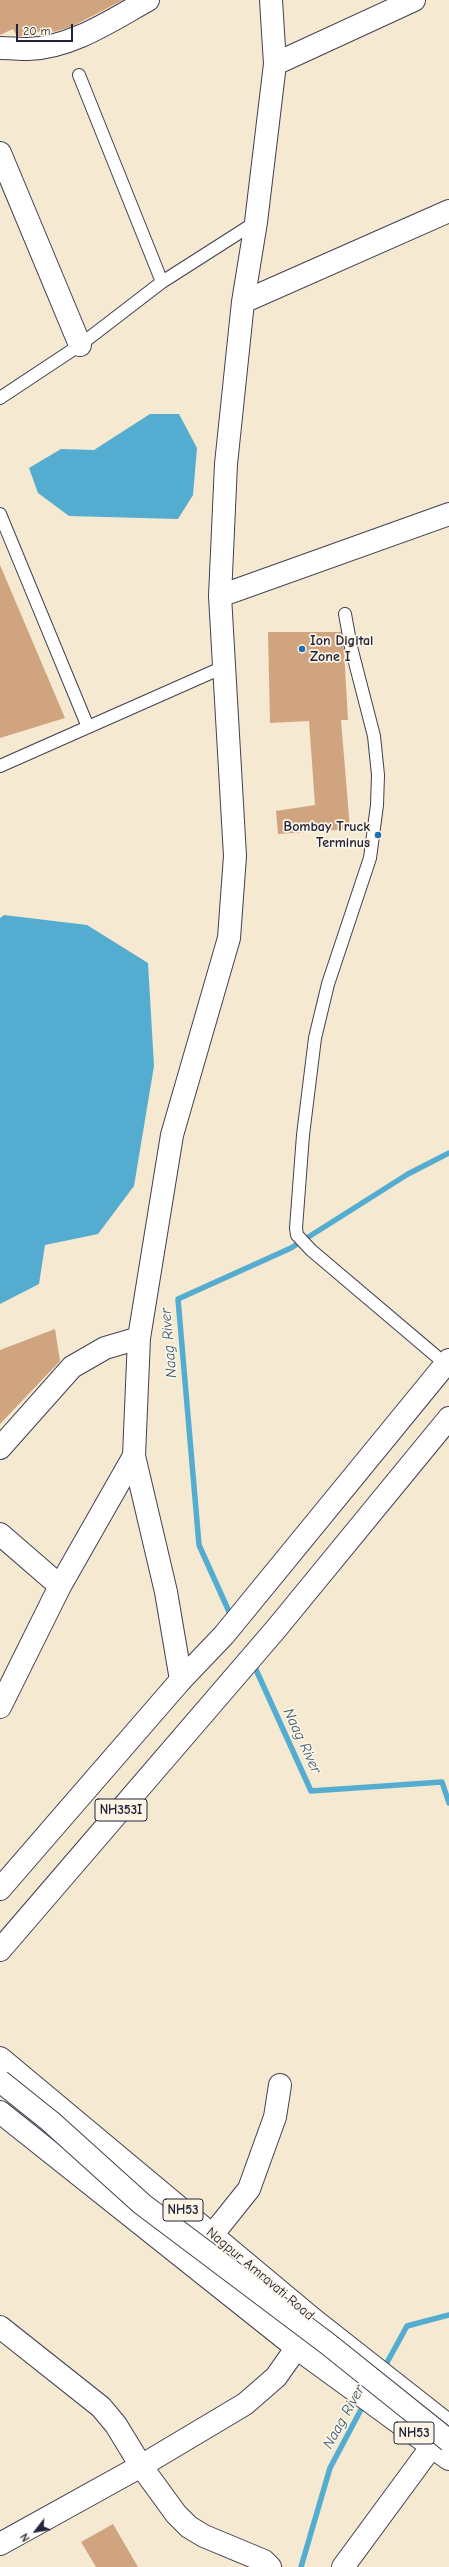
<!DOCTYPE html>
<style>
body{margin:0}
#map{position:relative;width:449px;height:2567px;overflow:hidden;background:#f6e9d1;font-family:"Comic Neue",sans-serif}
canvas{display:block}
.north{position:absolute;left:16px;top:2511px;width:40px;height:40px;-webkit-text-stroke:3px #fcf5e5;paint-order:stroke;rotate:239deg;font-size:11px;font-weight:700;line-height:16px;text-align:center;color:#22223b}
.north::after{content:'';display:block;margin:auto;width:14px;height:18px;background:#22223b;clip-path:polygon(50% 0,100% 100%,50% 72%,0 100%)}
.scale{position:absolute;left:16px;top:24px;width:57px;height:18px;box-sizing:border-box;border:2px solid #22223b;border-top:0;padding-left:5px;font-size:12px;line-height:14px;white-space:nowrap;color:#22223b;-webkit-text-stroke:3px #fcf5e5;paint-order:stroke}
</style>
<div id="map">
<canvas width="449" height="2567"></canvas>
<div class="north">N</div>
<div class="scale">20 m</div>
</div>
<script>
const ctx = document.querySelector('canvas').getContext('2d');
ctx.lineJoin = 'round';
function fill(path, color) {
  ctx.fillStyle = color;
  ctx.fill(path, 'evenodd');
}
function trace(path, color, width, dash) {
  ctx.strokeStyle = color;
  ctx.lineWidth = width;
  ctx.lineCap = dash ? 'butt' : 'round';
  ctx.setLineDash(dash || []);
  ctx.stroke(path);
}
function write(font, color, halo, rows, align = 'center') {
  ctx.font = font + ' "Comic Neue",sans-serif';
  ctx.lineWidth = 3.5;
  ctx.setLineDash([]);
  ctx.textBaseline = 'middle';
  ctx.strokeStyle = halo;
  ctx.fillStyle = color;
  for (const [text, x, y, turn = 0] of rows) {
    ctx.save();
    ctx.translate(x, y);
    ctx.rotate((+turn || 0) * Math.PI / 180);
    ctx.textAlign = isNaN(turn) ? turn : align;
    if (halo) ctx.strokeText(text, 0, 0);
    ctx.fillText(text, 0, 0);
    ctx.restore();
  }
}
const water = new Path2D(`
 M150 414H179L197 448 193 495 178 519 69 516 38 493 29 468 61 449 94 450Z
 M4 915 87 925 148 963 154 1066 134 1186 98 1234 45 1245 39 1284 0 1304V918Z`);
const stream = new Path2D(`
 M231 1616 199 1545 178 1299 291 1248 408 1174 449 1153
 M253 1663 311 1791 442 1782 449 1803
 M384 2368 407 2326 449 2315
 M301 2567 330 2468 365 2402`);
const building = new Path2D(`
 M0 0H123L71 27 53 32 51 27 27 36H17L13 29 0 35Z
 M0 565 65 718 0 738Z
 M268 632H341L344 650 348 720H341L350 829 278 834 276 811 315 805 309 721 270 723Z
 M55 1329 60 1361 0 1424V1350Z
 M113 2524 138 2567H96L81 2542Z`);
const service = new Path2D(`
 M79 75 162 282
 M0 398 80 345 162 282 256 222
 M0 514 88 727
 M345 614 351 647 374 736 378 775 377 805 370 858 328 984 315 1038 303 1135 296 1228 297 1235 311 1250 449 1367
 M0 766 226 666`);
const minor = new Path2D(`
 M0 48C9 48 19 49 28 49 71 48 112 20 148 0
 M275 64 414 0
 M0 153 80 345
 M243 302 449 211
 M220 596 449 514
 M0 1448 72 1367 105 1348 139 1338
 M0 1534 60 1586
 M181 1680 166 1592 134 1456 139 1338 172 1135 229 938 235 856 220 596 226 464 243 302 256 222 275 64 271 0
 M0 1707 60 1586 134 1456
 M213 2234 249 2189 275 2117 280 2085
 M0 2327 101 2407 116 2425 141 2466 176 2514 189 2527 204 2536 264 2561 270 2567
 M343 2567 432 2446`);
const tertiary = new Path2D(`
 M0 2544 141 2466 245 2404 276 2377 307 2333`);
const primary = new Path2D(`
 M0 2058 314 2320 449 2426
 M0 2112 298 2349 449 2459`);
const trunk = new Path2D(`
 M0 1889 181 1680 224 1635 449 1360
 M0 1950 276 1629 449 1418`);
const trunkBridge = new Path2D(`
 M0 2081 50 2121 142 2204 328 2344 449 2441`);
const markers = [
 [302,649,4,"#1f6fb2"],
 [378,835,4,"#1f6fb2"]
];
const shields = [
 [121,1810,52],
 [183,2210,40],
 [414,2433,40]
];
const shieldNames = [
 ["NH353I",121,1810],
 ["NH53",183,2210],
 ["NH53",414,2433]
];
const poiNames = [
 ["Ion Digital",310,641],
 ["Zone I",310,657],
 ["Bombay Truck",370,827,"right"],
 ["Terminus",370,843,"right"]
];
const streetNames = [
 ["Nagpur Amravati Road",260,2274,40]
];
const waterNames = [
 ["Naag River",169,1343,-95],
 ["Naag River",302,1741,65],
 ["Naag River",344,2417,-61]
];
fill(water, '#54add1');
trace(stream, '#54add1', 5.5);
fill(building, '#d1a480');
trace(service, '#424052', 14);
trace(minor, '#424052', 24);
trace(tertiary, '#424052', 24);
trace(primary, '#424052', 24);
trace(trunk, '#424052', 24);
trace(service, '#fff', 12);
trace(minor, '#fff', 22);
trace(tertiary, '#fff', 22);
trace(primary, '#fff', 22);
trace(trunk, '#fff', 22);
trace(trunkBridge, '#424052', 24, []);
trace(trunkBridge, '#fff', 22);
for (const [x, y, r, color] of markers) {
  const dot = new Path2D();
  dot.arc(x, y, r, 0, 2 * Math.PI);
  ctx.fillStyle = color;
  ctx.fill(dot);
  trace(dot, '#fcf5e5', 1.5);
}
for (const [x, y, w] of shields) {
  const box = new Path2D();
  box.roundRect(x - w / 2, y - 11, w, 22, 3);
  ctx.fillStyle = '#fcf5e5';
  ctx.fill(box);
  trace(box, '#22223b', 1);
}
write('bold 13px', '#22223b', null, shieldNames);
write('bold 14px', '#22223b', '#fcf5e5', poiNames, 'left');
write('14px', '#22223b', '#fcf5e5', streetNames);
write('italic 15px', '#365a77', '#fcf5e5', waterNames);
</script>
